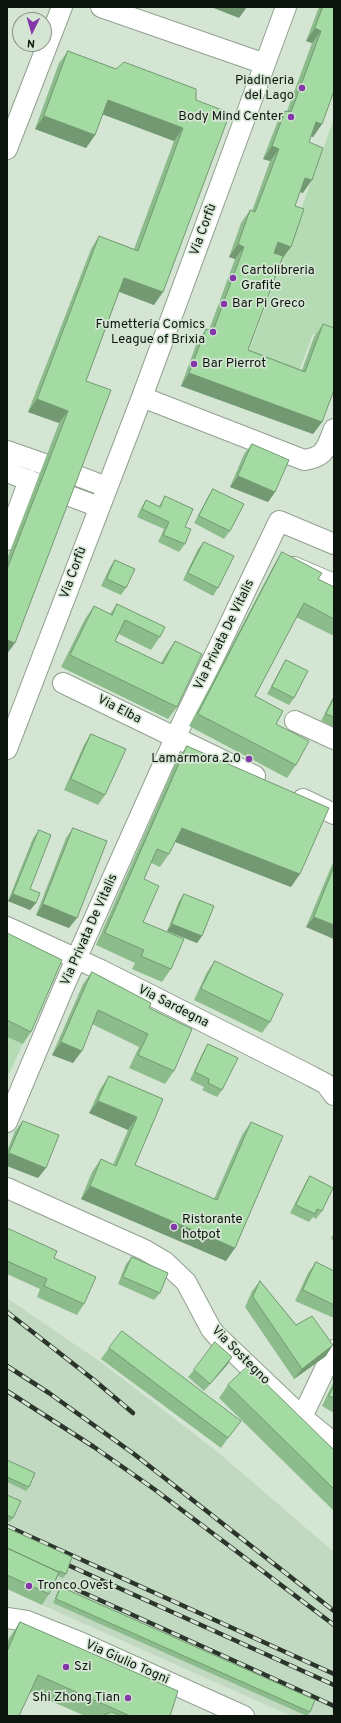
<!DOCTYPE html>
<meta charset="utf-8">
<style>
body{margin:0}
#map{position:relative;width:341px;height:1723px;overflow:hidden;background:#d4e6d3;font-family:Overpass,sans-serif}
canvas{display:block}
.frame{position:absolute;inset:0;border:8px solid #0d140d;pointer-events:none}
.north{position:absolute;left:12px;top:12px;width:40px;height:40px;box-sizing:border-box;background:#d4e6d3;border:1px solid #849284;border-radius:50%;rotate:185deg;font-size:11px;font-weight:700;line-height:16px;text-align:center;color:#0d140d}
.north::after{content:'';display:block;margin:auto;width:14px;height:18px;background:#8337a8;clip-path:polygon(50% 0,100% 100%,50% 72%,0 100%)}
</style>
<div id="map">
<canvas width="341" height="1723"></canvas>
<div class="frame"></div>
<div class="north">N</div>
</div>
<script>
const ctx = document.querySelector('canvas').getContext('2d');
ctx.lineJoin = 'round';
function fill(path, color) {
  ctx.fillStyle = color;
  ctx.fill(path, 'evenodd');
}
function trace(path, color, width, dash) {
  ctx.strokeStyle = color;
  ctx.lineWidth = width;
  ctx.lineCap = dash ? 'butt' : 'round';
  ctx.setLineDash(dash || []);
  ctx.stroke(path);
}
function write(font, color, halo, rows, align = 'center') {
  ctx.font = font + ' Overpass,sans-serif';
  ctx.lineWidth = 3.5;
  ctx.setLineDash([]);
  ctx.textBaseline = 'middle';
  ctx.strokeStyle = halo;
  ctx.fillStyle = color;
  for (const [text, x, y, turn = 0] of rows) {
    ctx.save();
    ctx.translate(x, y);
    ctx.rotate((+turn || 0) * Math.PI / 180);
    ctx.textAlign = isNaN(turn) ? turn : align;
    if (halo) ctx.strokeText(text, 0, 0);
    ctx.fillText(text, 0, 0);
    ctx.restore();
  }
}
const built = new Path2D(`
 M7 1298 102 1363 219 1453 334 1552V1716H291L42 1605 52 1583 7 1562Z`);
const green = new Path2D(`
 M334 119V342L313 334 295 381 245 362Z
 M7 1037 23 1044 7 1078Z`);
const street = new Path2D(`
 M101 7 265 64
 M7 149 62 7
 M142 397 304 460C326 457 326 448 334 429
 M7 451 44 464
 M7 472 36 483
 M75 475 107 487
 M67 495 99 507
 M7 540 29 480
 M294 567 334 584
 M63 683 255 776
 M295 721 334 739
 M7 749 142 397 286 7
 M303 799 334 814
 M7 927 101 970 311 1076 326 1084 334 1095
 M7 1122 65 984 175 738 279 521 334 544
 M7 1188 145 1250 165 1262 186 1282 211 1329 217 1336 302 1417 334 1443
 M302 1417 334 1350
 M7 1618 27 1621 82 1643 244 1716`);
const rail = new Path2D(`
 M7 1312 94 1380 133 1413
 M7 1366 49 1393 134 1454 334 1611
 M7 1391 94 1447 154 1489 334 1625
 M7 1526 334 1674
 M59 1561 334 1685
 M73 1588 334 1706`);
const wall = new Path2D(`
 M319 7H334L322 124 313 137 311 136 309 142 303 193 300 192 295 206 282 259 248 350 302 370 314 337 323 324 322 422 313 434 181 386 197 342 206 329 209 330 235 259 229 257 241 223 250 210 252 211 270 161 263 159 277 123 285 111H287L312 43 306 41Z
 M68 51 116 69 196 89 154 305 119 292 86 381 7 654V559L59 423 28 412 91 249 99 236 134 249 174 141 103 114 95 135 86 148 35 129 59 63Z
 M252 444 275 492 268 502 230 487 244 454Z
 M213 489 230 531 224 539 194 523 208 497Z
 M165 496 185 527V544L179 552 158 542 164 529 137 517 141 508 146 500 159 506Z
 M204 542 218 588 213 596 183 580 198 549Z
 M282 552 318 579 334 587V636L296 617 255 696 276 724 296 765 287 778 189 726 274 565Z
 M115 560 126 588 121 595 101 586 110 567Z
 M117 604 160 637 151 650 119 634 115 641 161 663 166 654 175 641 177 707 168 719 61 667 85 619 94 606 110 614Z
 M286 660 294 698 289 705 267 694 281 668Z
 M334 695V727L321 721Z
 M91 734 105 795 98 805 64 790 84 745Z
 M187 746 291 887 175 842 169 854 160 867 151 863 144 879 143 922 171 969 162 982 132 969 135 963 96 945 178 758Z
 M73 828 69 928 36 915 66 838Z
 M39 830 30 889 36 903 30 910 8 901 33 838Z
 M334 860V939L306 927Z
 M184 894 202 936 197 943 167 931 179 901Z
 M7 933 31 1032 23 1044 7 1037Z
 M215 961 270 1022 262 1033 194 1000 207 972Z
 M92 972 149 1008 174 1071 165 1084 129 1068 139 1047 92 1024 73 1063 52 1055 83 984Z
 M208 1044 222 1090 217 1097 202 1090 204 1087 190 1080 203 1052Z
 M109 1076 163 1099 135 1165 214 1199 242 1135 251 1122 226 1261 81 1199 92 1172 101 1159 113 1165 128 1130 89 1113 100 1089Z
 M23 1121 38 1178 7 1166V1151L15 1131Z
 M310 1176 322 1211 316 1219 313 1217 309 1222 290 1213 305 1184Z
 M7 1228 54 1258 84 1304 77 1315 37 1297 40 1289 7 1274Z
 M334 1232V1240L331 1239Z
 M132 1257 160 1293 154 1300 118 1284 126 1264Z
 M316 1262 334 1271V1318L295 1301 308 1273Z
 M260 1281 296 1325 326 1356 294 1379 245 1307 252 1291Z
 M109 1348 233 1431 221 1448 101 1359Z
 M232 1357 227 1365 204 1391 188 1377 194 1370Z
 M334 1381V1413L322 1406Z
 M228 1385 334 1450V1511L219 1398Z
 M7 1460 29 1487 26 1491 7 1482Z
 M7 1495 13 1518 10 1522 7 1520Z
 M7 1528 66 1574 63 1578 58 1576 49 1594 42 1605 7 1589Z
 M61 1587 310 1712 307 1716 53 1603 58 1591Z
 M20 1622 170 1716H85L30 1692 7 1716V1643L9 1638Z`);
const shadedWall = new Path2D(`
 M211 7H247L239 18Z
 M315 28 321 31 312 43 306 41Z
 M108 100 183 128 174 141 99 113Z
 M44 116 95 135 86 148 35 129Z
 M316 122 322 124 313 137 307 135Z
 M272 146 279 149 270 161 263 159Z
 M305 178 312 180 303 193 296 191Z
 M278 242 291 247 282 259 269 255Z
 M238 244 244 247 235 259 229 257Z
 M124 278 163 292 154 305 115 290Z
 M189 373 322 422 313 434 181 386Z
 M37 399 68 411 59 423 28 412Z
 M238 476 275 492 268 502 230 487Z
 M7 640 15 643 7 654Z
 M182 828 300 874 291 887 173 841Z
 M13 894 36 903 30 910 8 901Z
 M43 904 77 918 69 928 36 915Z
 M314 917 334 925V939L306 927Z
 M172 924 202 936 197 943 167 931Z
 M61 1042 82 1051 73 1063 52 1055Z
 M98 1101 137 1117 128 1130 89 1113Z
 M9 1153 46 1168 38 1178 7 1166V1157Z
 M90 1186 235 1248 226 1261 81 1199Z
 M333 1345 326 1356 294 1379 302 1369Z
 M232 1357 227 1365 204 1391 210 1384Z`);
const building = new Path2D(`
 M323 7H334V91L322 124 316 122 309 142 323 148 312 180 305 178 295 206 304 209 291 247 278 242 274 253 283 256 248 350 305 372 323 324 334 328V390L322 422 189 373 206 329 213 331 244 247 238 244 250 210 255 212 279 149 272 146 285 111 291 112 321 31 315 28Z
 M68 51 116 69 124 62 196 89V100L230 113 163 292 124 278 86 381 111 390 15 643 7 640V569L68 411 37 399 99 236 138 251 183 128 108 100 95 135 44 116Z
 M252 444 289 460 275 492 238 476Z
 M213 489 244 504 230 531 199 516Z
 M165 496 193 509 185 527 191 529 185 544 163 535 169 522 142 509 146 500 160 507Z
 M204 542 234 556 218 588 188 573Z
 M282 552 322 573 318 579 334 587V619L304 603 255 696 283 711 276 724 309 741 296 765 198 714Z
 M115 560 135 569 126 588 107 579Z
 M117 604 165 627 160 637 125 620 115 641 163 664 175 641 202 654 177 707 70 655 94 606 112 615Z
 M286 660 308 671 294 698 272 687Z
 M334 698V717L326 714Z
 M91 734 126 749 105 795 71 779Z
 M187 746 329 808 300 874 182 828 169 854 157 849 144 879 159 886 143 922 184 939 171 969 141 956 144 950 105 933Z
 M73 828 107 841 77 918 43 904Z
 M39 830 51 835 30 889 40 893 36 903 13 894Z
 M334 867V925L314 917Z
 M184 894 214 906 202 936 172 924Z
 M7 933 62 960 31 1032 7 1020Z
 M215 961 283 994 270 1022 201 989Z
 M92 972 151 1003 149 1008 192 1029 174 1071 138 1055 148 1034 98 1010 82 1051 61 1042Z
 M208 1044 238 1058 222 1090 208 1083 209 1079 195 1072Z
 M109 1076 163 1099 135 1165 217 1200 251 1122 283 1136 235 1248 90 1186 101 1159 116 1166 137 1117 98 1101Z
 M23 1121 59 1135 46 1168 9 1153Z
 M310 1176 333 1188 322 1211 317 1209 315 1214 296 1205Z
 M7 1228 57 1251 54 1258 96 1277 84 1304 44 1286 47 1279 7 1261Z
 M132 1257 168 1273 160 1293 123 1277Z
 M316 1262 334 1271V1305L303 1290Z
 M260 1281 296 1325 312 1316 333 1345 302 1369 253 1297Z
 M122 1331 241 1421 228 1438 109 1348Z
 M215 1342 232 1357 210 1384 194 1370Z
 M248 1366 334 1450V1489L228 1385Z
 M334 1386V1398L329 1396Z
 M7 1460 35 1473 29 1487 7 1477Z
 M7 1495 21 1501 13 1518 7 1515Z
 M7 1528 72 1557 66 1574 59 1571 58 1572 7 1548Z
 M7 1548 59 1572 49 1594 7 1575Z
 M61 1587 315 1700 310 1712 56 1599Z
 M20 1622 178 1691 170 1716H130L38 1675 19 1716H7V1652Z
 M112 1712 121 1716H102Z`);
const markers = [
 [302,88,4,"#8337a8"],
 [291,117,4,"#8337a8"],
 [233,278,4,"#8337a8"],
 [224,304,4,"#8337a8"],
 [213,332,4,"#8337a8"],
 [194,364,4,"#8337a8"],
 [249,759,4,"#8337a8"],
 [174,1227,4,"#8337a8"],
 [29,1586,4,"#8337a8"],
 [66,1667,4,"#8337a8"],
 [128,1698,4,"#8337a8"]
];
const poiNames = [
 ["Piadineria",294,81,"right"],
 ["del Lago",294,96,"right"],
 ["Body Mind Center",283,117,"right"],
 ["Cartolibreria",241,271],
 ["Grafite",241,286],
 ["Bar Pi Greco",232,304],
 ["Fumetteria Comics",205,325,"right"],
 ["League of Brixia",205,340,"right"],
 ["Bar Pierrot",202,364],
 ["Lamarmora 2.0",241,759,"right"],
 ["Ristorante",182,1220],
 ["hotpot",182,1235],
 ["Tronco Ovest",37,1586],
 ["Szi",74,1667],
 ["Shi Zhong Tian",120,1698,"right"]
];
const streetNames = [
 ["Via Corfù",204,230,-70],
 ["Via Corfù",74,573,-70],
 ["Via Privata De Vitalis",225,635,-64],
 ["Via Elba",119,710,27],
 ["Via Privata De Vitalis",90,930,-66],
 ["Via Sardegna",173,1007,27],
 ["Via Sostegno",240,1356,45],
 ["Via Giulio Togni",127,1663,24]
];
fill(built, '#c2d9c1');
fill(green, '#b4dbb3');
trace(street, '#90a18f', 22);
trace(street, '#fff', 20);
trace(rail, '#2c352c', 4.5);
trace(rail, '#d4e6d3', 3, [9]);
fill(wall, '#8dbc8c');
fill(shadedWall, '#739972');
fill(building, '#a4dba3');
trace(building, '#739972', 1);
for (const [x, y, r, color] of markers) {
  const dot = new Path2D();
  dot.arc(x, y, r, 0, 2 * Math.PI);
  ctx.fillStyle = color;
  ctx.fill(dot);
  trace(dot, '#d4e6d3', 1.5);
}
write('13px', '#0d140d', '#d4e6d3', poiNames, 'left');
write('13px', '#0d140d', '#d4e6d3', streetNames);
</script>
